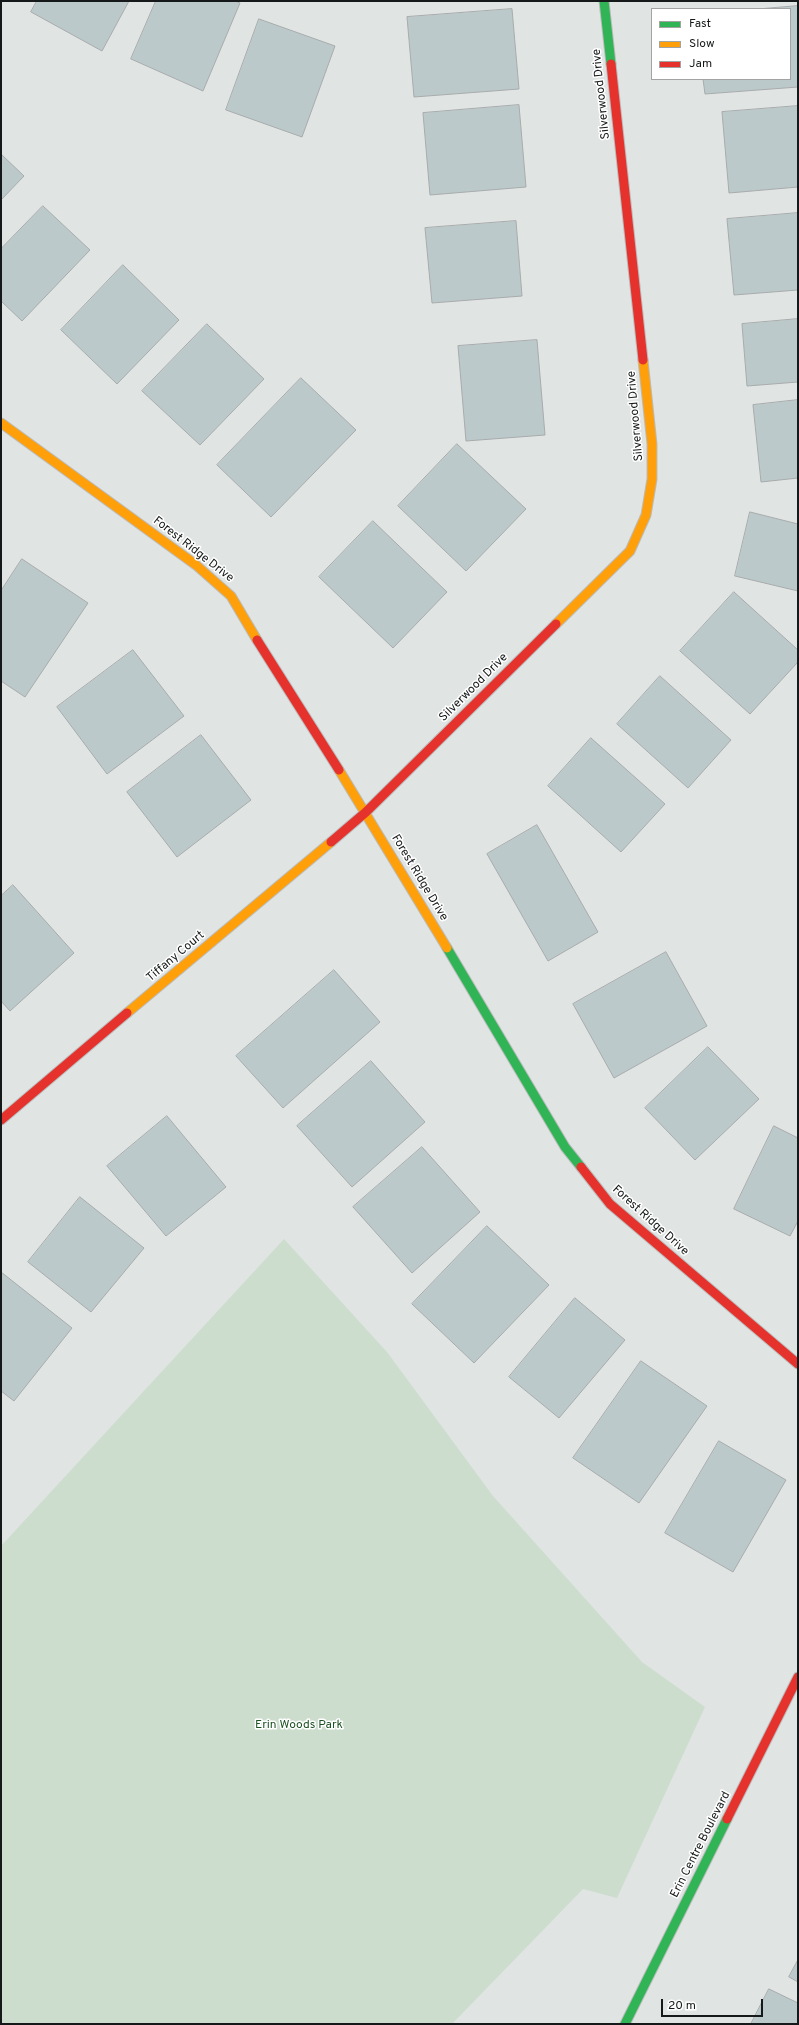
<!DOCTYPE html>
<style>
body{margin:0}
#map{position:relative;width:799px;height:2025px;overflow:hidden;background:#e0e4e3;font-family:Overpass,sans-serif}
canvas{display:block}
.frame{position:absolute;inset:0;border:2px solid #161919;pointer-events:none}
.legend{position:absolute;left:651px;top:8px;width:140px;height:72px;box-sizing:border-box;background:#fff;border:1px solid #a2a3a3;margin:0;padding:5px 7px;list-style:none;font-size:12px;color:#161919}
.legend li{display:flex;align-items:center;gap:8px;height:20px}
.legend b{width:20px;border:1px solid #a2a3a3}
.scale{position:absolute;left:661px;top:1999px;width:102px;height:18px;box-sizing:border-box;border:2px solid #161919;border-top:0;padding-left:5px;font-size:12px;line-height:14px;white-space:nowrap;color:#161919;-webkit-text-stroke:3px #fff;paint-order:stroke}
</style>
<div id="map">
<canvas width="799" height="2025"></canvas>
<div class="frame"></div>
<ul class="legend">
<li><b style="height:5px;background:#30b455"></b>Fast</li>
<li><b style="height:5px;background:#ff9f0a"></b>Slow</li>
<li><b style="height:5px;background:#e5322d"></b>Jam</li>
</ul>
<div class="scale">20 m</div>
</div>
<script>
const ctx = document.querySelector('canvas').getContext('2d');
ctx.lineJoin = 'round';
function fill(path, color) {
  ctx.fillStyle = color;
  ctx.fill(path, 'evenodd');
}
function trace(path, color, width, dash) {
  ctx.strokeStyle = color;
  ctx.lineWidth = width;
  ctx.lineCap = dash ? 'butt' : 'round';
  ctx.setLineDash(dash || []);
  ctx.stroke(path);
}
function write(font, color, halo, rows, align = 'center') {
  ctx.font = font + ' Overpass,sans-serif';
  ctx.lineWidth = 3;
  ctx.setLineDash([]);
  ctx.textBaseline = 'middle';
  ctx.strokeStyle = halo;
  ctx.fillStyle = color;
  for (const [text, x, y, turn = 0] of rows) {
    ctx.save();
    ctx.translate(x, y);
    ctx.rotate((+turn || 0) * Math.PI / 180);
    ctx.textAlign = isNaN(turn) ? turn : align;
    if (halo) ctx.strokeText(text, 0, 0);
    ctx.fillText(text, 0, 0);
    ctx.restore();
  }
}
const green = new Path2D(`
 M284 1239 387 1352 493 1496 642 1662 705 1707 617 1898 583 1889 452 2024H1V1546Z`);
const building = new Path2D(`
 M37 1H129L102 51 31 12Z
 M156 1H235L240 3 203 91 131 59Z
 M798 6V87L705 94 703 79H790V9H758Z
 M512 9 519 89 414 97 407 17Z
 M259 19 335 46 302 137 226 110Z
 M519 105 526 187 430 195 423 113Z
 M798 106V187L729 193 722 112Z
 M1 154 24 176 1 200Z
 M43 206 90 250 22 321 1 301V249Z
 M798 213V290L734 295 727 219Z
 M516 221 522 296 432 303 425 228Z
 M123 265 179 320 117 384 61 330Z
 M798 319V382L747 386 742 324Z
 M207 324 264 379 200 445 142 391Z
 M537 340 545 435 466 441 458 346Z
 M301 378 356 430 271 517 217 465Z
 M798 400V478L761 482 753 405Z
 M457 444 526 509 466 571 398 506Z
 M750 512 798 524V591L735 576Z
 M373 521 447 592 393 648 319 577Z
 M22 559 88 603 25 697 1 681V591Z
 M734 592 798 650V662L750 714 680 651Z
 M133 650 184 716 107 774 57 707Z
 M660 676 731 740 688 788 617 724Z
 M201 735 251 800 177 857 127 792Z
 M591 738 665 804 621 852 548 786Z
 M537 825 598 932 548 961 487 854Z
 M13 885 74 953 10 1011 1 1001V896Z
 M666 952 707 1026 614 1078 573 1004Z
 M334 970 380 1022 283 1108 236 1056Z
 M708 1047 759 1099 695 1160 645 1108Z
 M371 1061 425 1122 352 1187 297 1126Z
 M167 1116 226 1187 166 1236 107 1166Z
 M774 1126 798 1138V1221L790 1236 734 1209Z
 M422 1147 480 1212 412 1273 353 1207Z
 M80 1197 144 1248 91 1312 28 1262Z
 M487 1226 549 1285 474 1363 412 1304Z
 M1 1272 72 1328 14 1401 1 1391Z
 M575 1298 625 1340 559 1418 509 1377Z
 M641 1361 707 1406 639 1503 573 1458Z
 M719 1441 786 1480 733 1572 665 1533Z
 M798 1960V1982L789 1977Z
 M769 1989 798 2003V2024H751Z`);
const fast = new Path2D(`
 M604 1 611 64
 M447 948 565 1147 581 1167
 M625 2024 727 1819`);
const slow = new Path2D(`
 M1 423 196 565 231 596 257 640
 M556 624 630 551 646 515 652 479V444L643 360
 M339 770 447 948
 M127 1013 331 842`);
const jam = new Path2D(`
 M611 64 643 360
 M257 640 339 770
 M331 842 366 812 556 624
 M1 1120 127 1013
 M581 1167 610 1204 798 1364
 M727 1819 798 1677`);
const streetNames = [
 ["Silverwood Drive",602,94,-96],
 ["Silverwood Drive",636,416,-95],
 ["Forest Ridge Drive",193,550,38],
 ["Silverwood Drive",474,688,-45],
 ["Forest Ridge Drive",419,878,59],
 ["Tiffany Court",176,957,-40],
 ["Forest Ridge Drive",650,1221,42],
 ["Erin Centre Boulevard",701,1845,-63]
];
const parkNames = [
 ["Erin Woods Park",299,1726]
];
fill(green, '#ccddce');
fill(building, '#bcc9ca');
trace(building, '#a8abab', 1);
trace(fast, '#babcbc', 11);
trace(slow, '#babcbc', 11);
trace(jam, '#babcbc', 11);
trace(fast, '#30b455', 9);
trace(slow, '#ff9f0a', 9);
trace(jam, '#e5322d', 9);
write('12px', '#161919', '#fff', streetNames);
write('12px', '#1c5124', '#fff', parkNames);
</script>
